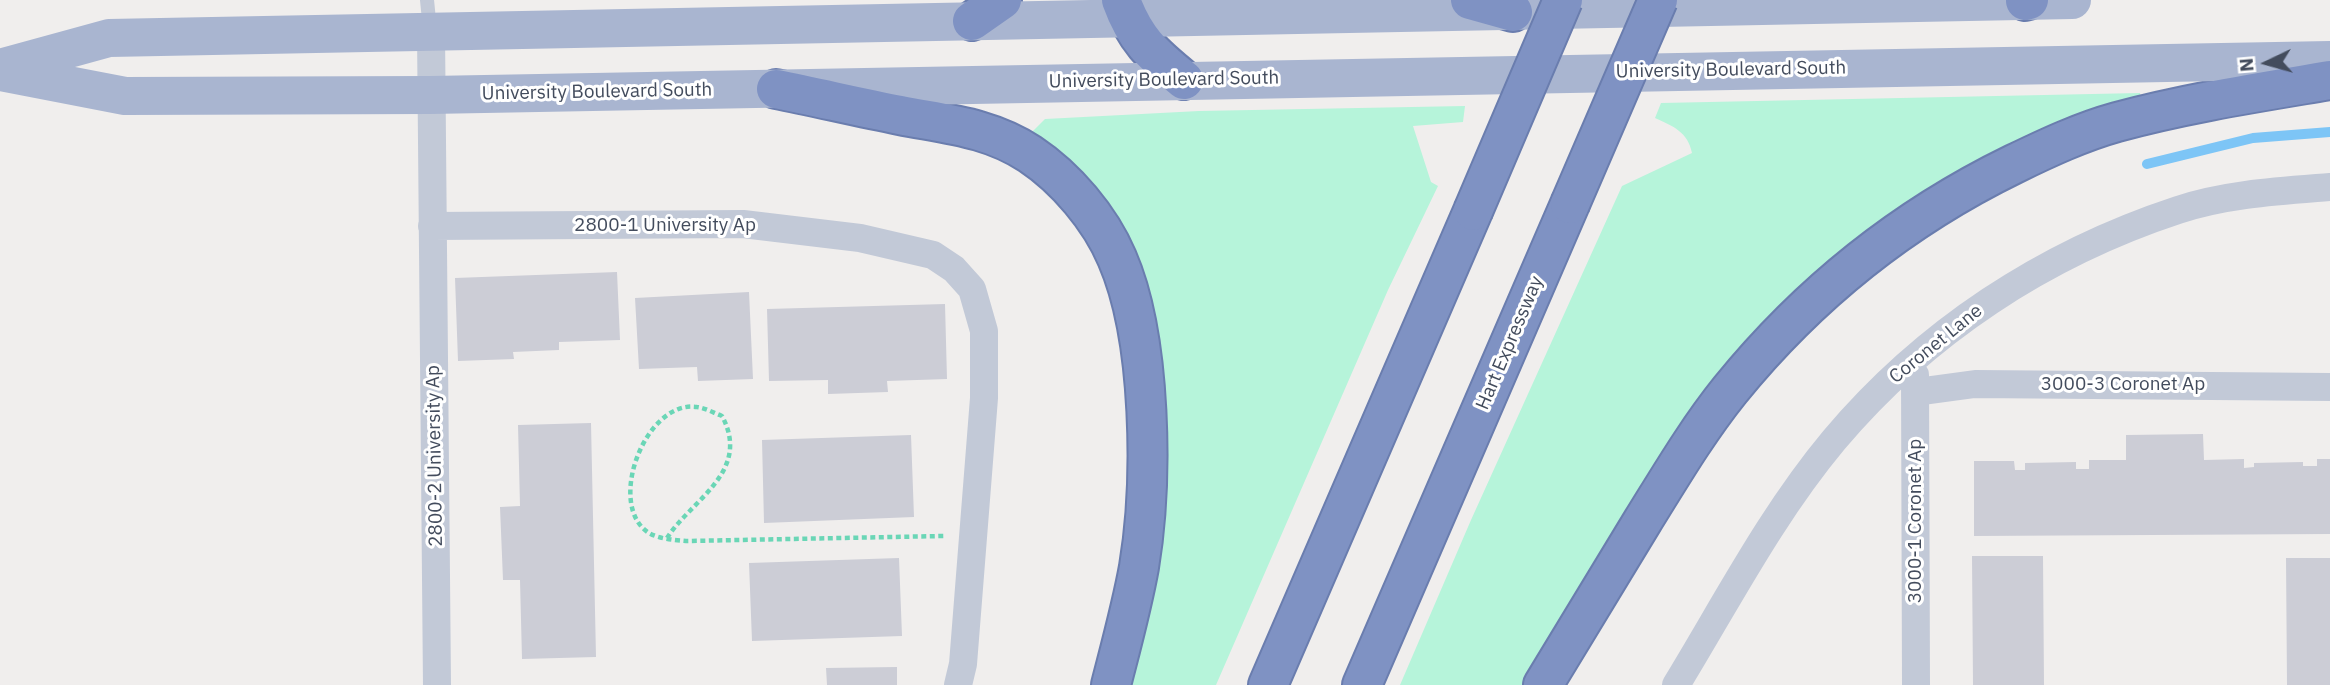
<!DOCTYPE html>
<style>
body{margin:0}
#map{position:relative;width:2330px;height:685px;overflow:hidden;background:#f0eeed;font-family:"IBM Plex Sans",sans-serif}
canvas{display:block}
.north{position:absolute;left:2232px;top:28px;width:70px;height:70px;-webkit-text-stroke:5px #fff;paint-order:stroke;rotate:265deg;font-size:19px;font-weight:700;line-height:28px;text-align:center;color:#434c5d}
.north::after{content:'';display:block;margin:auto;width:24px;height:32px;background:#434c5d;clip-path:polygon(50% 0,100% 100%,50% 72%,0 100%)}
</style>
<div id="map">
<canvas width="2330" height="685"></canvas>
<div class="north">N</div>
</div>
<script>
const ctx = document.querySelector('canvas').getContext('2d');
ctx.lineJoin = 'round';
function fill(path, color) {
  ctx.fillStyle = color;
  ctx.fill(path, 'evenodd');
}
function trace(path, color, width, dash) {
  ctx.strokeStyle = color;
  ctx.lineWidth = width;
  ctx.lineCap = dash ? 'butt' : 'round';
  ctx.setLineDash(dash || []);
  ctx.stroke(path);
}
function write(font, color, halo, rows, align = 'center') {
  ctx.font = font + ' "IBM Plex Sans",sans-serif';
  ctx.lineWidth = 6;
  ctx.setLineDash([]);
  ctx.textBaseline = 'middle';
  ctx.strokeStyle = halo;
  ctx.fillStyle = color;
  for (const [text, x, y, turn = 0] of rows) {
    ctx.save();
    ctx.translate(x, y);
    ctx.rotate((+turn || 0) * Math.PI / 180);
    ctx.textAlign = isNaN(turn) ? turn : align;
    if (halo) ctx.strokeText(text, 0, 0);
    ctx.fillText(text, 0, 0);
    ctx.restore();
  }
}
const green = new Path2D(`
 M2140 93 2141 99 1855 247 1529 685H1400L1471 520 1622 186 1692 153C1688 132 1673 126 1655 118L1661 103Z
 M1465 106 1463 122 1413 126 1431 182 1438 186 1388 290 1216 685H1124L1153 349 1029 135 1045 119 1199 111Z`);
const stream = new Path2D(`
 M2147 164 2253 138 2330 132`);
const building = new Path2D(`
 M617 272 620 340 559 342V350L513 352 514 359 458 361 455 278Z
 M749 292 753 379 698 381 697 367 639 369 635 298Z
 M945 304 947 379 887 381 888 392 828 394V380L769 381 767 309Z
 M591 423 596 657 522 659 520 580H503L500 507 520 506 518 425Z
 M2203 434 2204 460 2244 459V468L2254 467V463L2303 462V466H2317V459H2330V534L1974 536V461H2014L2015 470H2025V463L2076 462V469H2089V460H2126V435Z
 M911 435 914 517 764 523 762 440Z
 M1972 556H2043L2044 685H1973Z
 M899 558 902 636 752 641 749 563Z
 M2286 558H2330V685H2287Z
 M897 667V685H827L826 668Z`);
const path = new Path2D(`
 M667 538C691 500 752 472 722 416 714 413 705 408 697 407 646 399 605 505 649 533 659 539 675 540 686 541L944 536`);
const service = new Path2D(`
 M427 0 430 30`);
const minor = new Path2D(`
 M431 32 437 685
 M432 226 743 224 860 238 933 255 954 269 972 289 984 331V398L963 664 958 685
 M1915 375 1916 685
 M1916 392 1975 384 2330 387
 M1676 685C1726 603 1772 514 1834 440 1925 332 2044 254 2178 210 2226 194 2280 191 2330 187`);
const primary = new Path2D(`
 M0 68 109 38 2072 0
 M0 72 125 96 430 95 2330 60`);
const motorway = new Path2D(`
 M1121 0C1135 39 1152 54 1184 80
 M1470 0 1513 12
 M2025 1 2029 0
 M972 21 1002 0
 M776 89C817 97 858 107 900 115 946 124 989 127 1030 154 1066 178 1100 218 1117 258 1152 338 1153 482 1139 567 1132 606 1121 646 1111 685
 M1268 685 1473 211
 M1362 685 1570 204
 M1543 685C1576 631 1609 577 1642 522 1670 477 1697 431 1730 390 1808 294 1903 218 2014 164 2047 148 2081 132 2117 122 2187 103 2259 92 2330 80`);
const motorwayBridge = new Path2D(`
 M1570 204 1658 0
 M1473 211 1563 0`);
const streetNames = [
 ["University Boulevard South",1731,70,-1],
 ["University Boulevard South",1164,80,-1],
 ["University Boulevard South",597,92,-1],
 ["2800-1 University Ap",665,226],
 ["Hart Expressway",1510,343,-67],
 ["Coronet Lane",1936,344,-39],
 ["3000-3 Coronet Ap",2123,385],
 ["2800-2 University Ap",435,456,-91],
 ["3000-1 Coronet Ap",1916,521,-90]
];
fill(green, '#b6f4da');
trace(stream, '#7dc5f6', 10);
fill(building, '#cccdd6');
trace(motorway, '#6a7dae', 42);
trace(path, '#6ad6b6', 4.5, [5, 3.5]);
trace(service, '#c2c9d7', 14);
trace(minor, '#c2c9d7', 28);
trace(primary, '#a9b5d0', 38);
trace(motorway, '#7f92c3', 38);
trace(motorwayBridge, '#6a7dae', 42, []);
trace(motorwayBridge, '#7f92c3', 38);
write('19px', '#434c5d', '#fff', streetNames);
</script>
